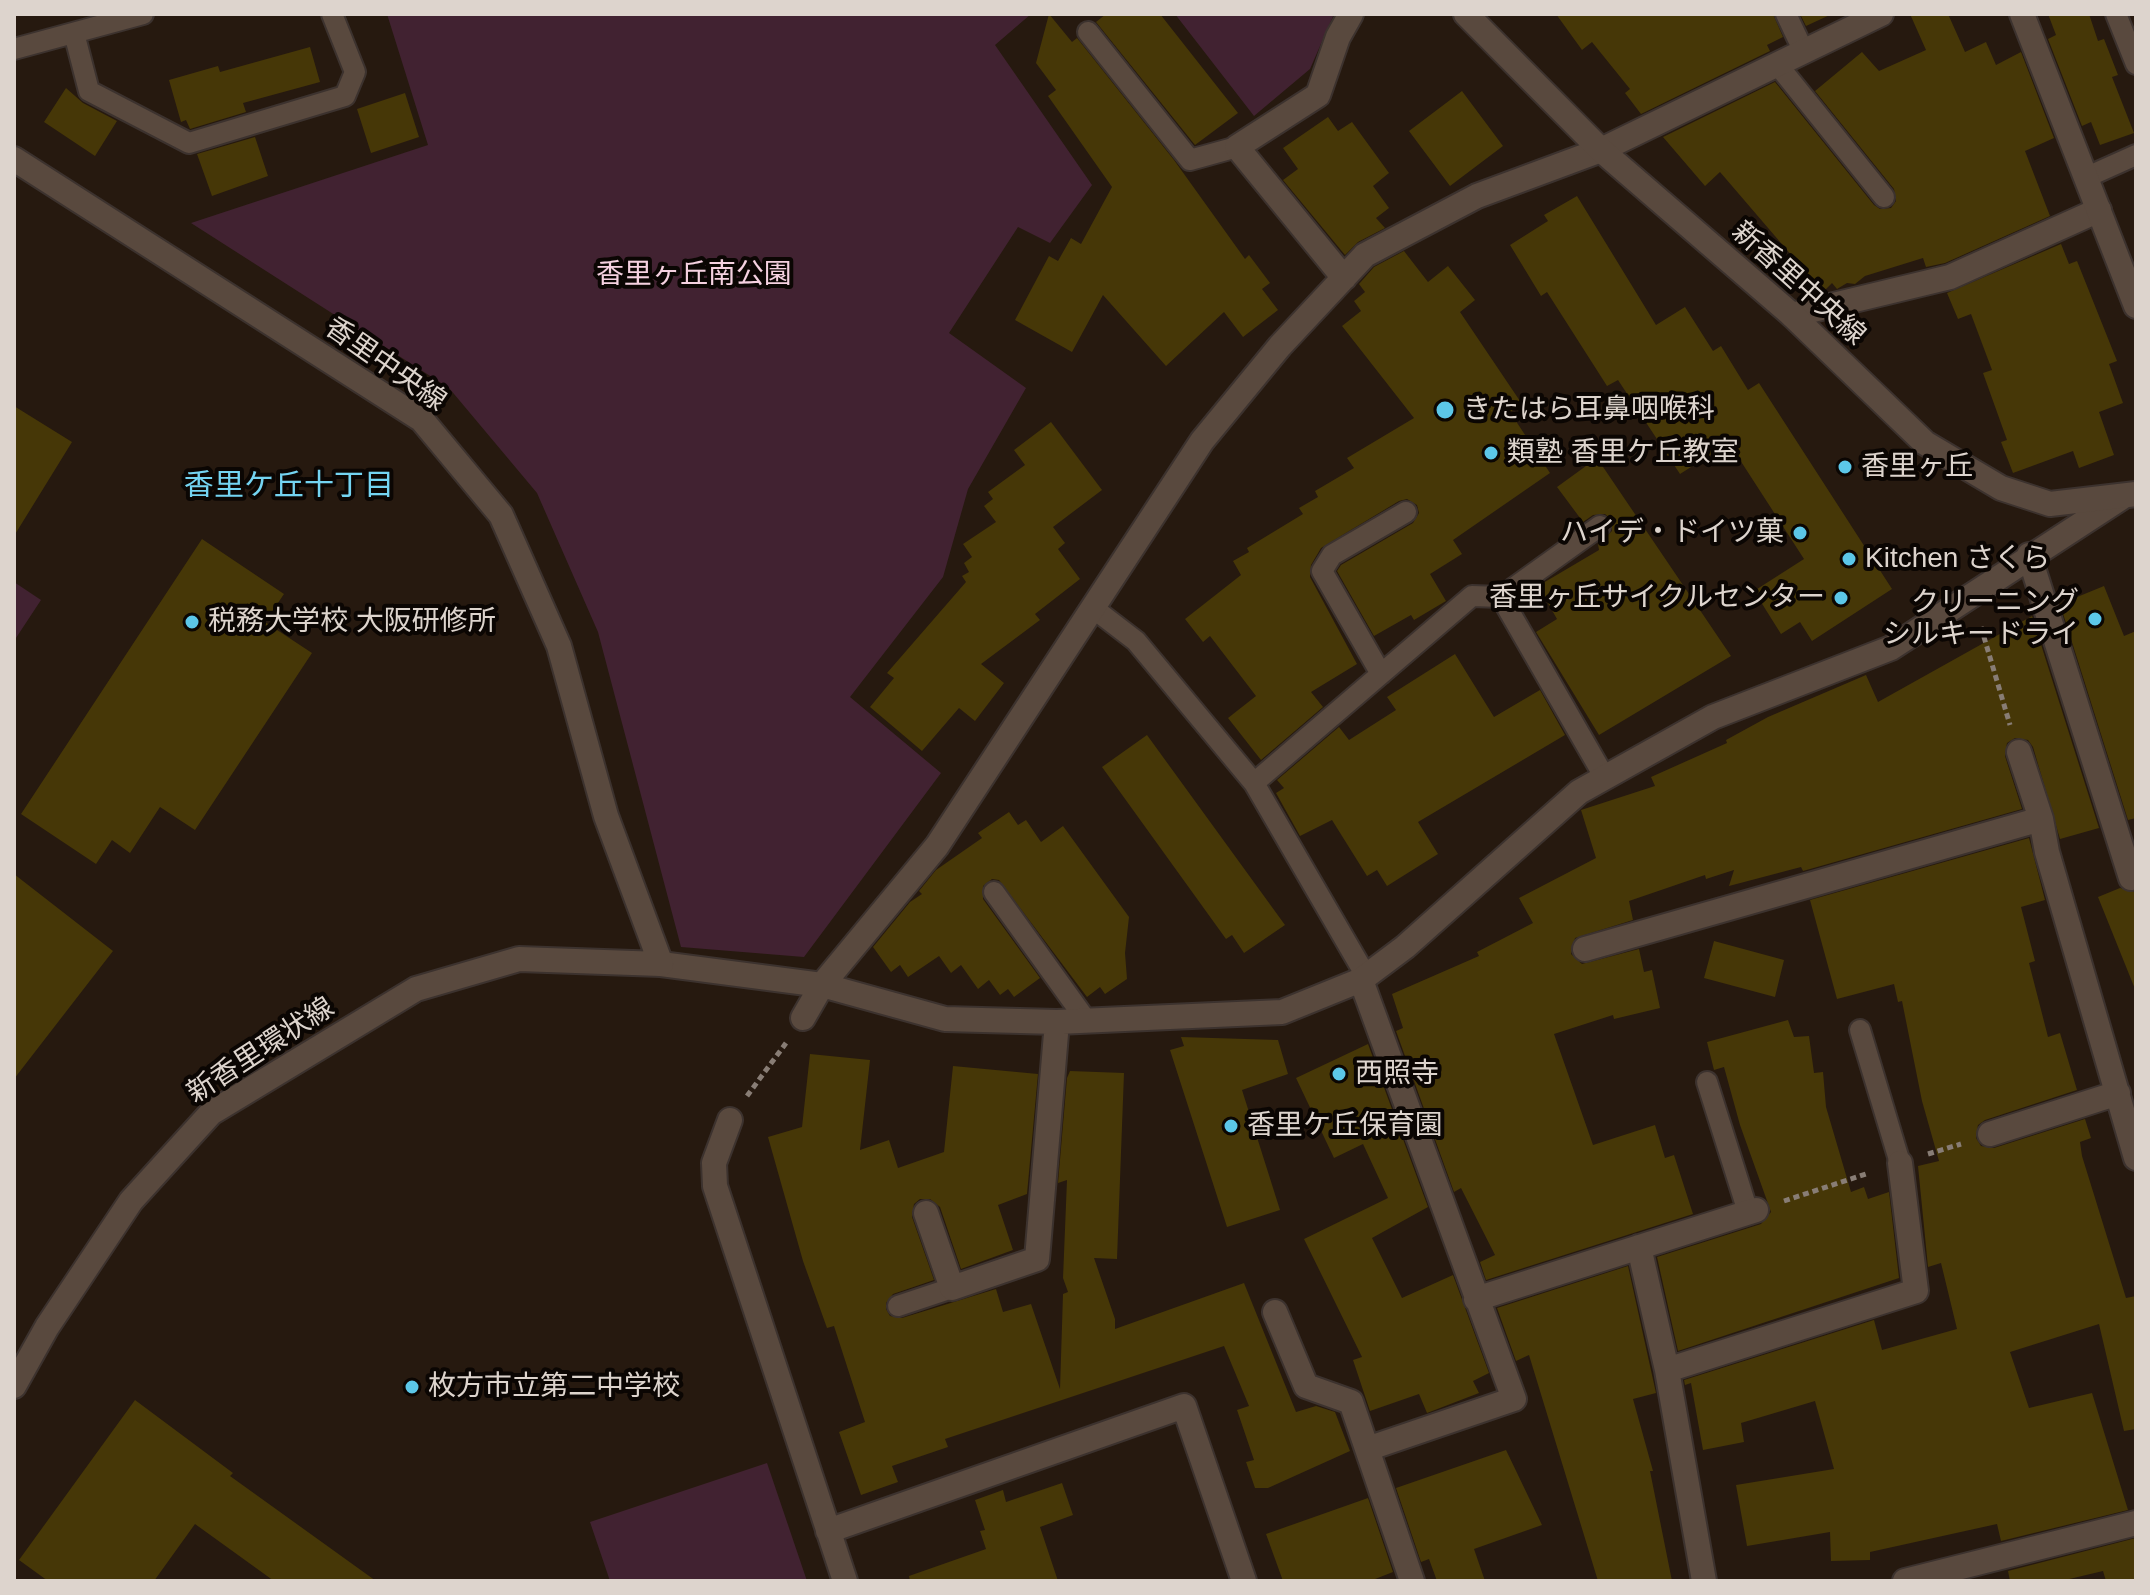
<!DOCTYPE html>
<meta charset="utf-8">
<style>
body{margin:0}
#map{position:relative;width:2150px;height:1595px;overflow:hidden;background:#26190f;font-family:Helvetica,sans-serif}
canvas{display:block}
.frame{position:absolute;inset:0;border:16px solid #ddd4cd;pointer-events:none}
</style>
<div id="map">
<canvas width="2150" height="1595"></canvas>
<div class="frame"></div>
</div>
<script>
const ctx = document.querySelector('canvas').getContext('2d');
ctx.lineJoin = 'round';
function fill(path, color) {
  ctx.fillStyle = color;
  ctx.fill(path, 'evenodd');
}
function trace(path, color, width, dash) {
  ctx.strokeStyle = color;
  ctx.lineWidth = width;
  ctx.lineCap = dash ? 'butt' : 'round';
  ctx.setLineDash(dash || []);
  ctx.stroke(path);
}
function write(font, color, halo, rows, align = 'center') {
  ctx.font = font + ' Helvetica,"Noto Sans JP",sans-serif';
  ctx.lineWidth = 8;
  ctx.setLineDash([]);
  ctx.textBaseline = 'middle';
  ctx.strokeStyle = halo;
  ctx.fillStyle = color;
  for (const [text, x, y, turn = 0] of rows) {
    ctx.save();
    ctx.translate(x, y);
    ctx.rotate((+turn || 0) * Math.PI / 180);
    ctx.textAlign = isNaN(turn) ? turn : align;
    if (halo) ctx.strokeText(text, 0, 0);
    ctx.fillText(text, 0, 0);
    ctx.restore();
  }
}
const green = new Path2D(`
 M387 14H1031L995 45 1092 185 1050 243 1018 227 949 333 1026 388 968 489 943 577 850 697 941 773 804 957 681 947 598 632 537 493 449 388 191 223 428 145Z
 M1175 14H1334L1310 69 1254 116Z
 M14 582 41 600 14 641Z
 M767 1463 807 1581H610L590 1522Z`);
const building = new Path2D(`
 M1049 14 1072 42 1077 38 1174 160 1245 259 1249 255 1270 283 1262 289 1278 310 1243 337 1224 312 1166 366 1103 295 1072 352 1015 320 1049 256 1058 261 1071 238 1081 244 1112 187 1048 96 1056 90 1036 63Z
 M1106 14H1160L1238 113 1195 145 1096 22Z
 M1556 14H1773L1783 37 1767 45 1770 51 1641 114 1625 93 1630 89 1592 42 1582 50Z
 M1800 14H1832L1806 26Z
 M1910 14H1948L1965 52 1986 42 1996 65 2021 52 2054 138 2025 151 2050 216 1945 263 1926 267 1923 258 1865 276 1855 284 1847 283 1837 289 1832 283 1823 292 1720 172 1705 186 1663 137 1775 82 1874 205 1880 209 1891 208 1896 201 1894 189 1815 91 1862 52 1879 71 1926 50Z
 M2048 14H2089L2098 41 2104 39 2118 75 2112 77 2134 133 2100 145 2091 122 2082 126 2048 39 2056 35Z
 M310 47 320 82 243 103 246 112 190 129 186 120 181 122 169 80 218 66 220 72Z
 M66 88 83 103 117 121 95 156 44 122Z
 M1462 91 1503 146 1450 186 1409 131Z
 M405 93 419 137 371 153 357 109Z
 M1328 117 1338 131 1352 122 1389 173 1373 186 1389 208 1376 218 1385 228 1358 242 1345 255 1283 180 1298 169 1283 148Z
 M255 137 268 176 212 196 197 154Z
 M1577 196 1656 325 1685 307 1713 351 1721 346 1748 390 1759 383 1892 589 1812 641 1800 622 1781 634 1754 591 1804 559 1729 443 1680 474 1618 380 1607 386 1547 292 1541 296 1510 245 1548 221 1544 215Z
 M2061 244 2069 264 2077 261 2117 361 2109 364 2123 403 2099 412 2114 455 2079 468 2073 451 2013 473 2001 442 2007 440 1983 373 1992 370 1971 314 1958 319 1947 293Z
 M1404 251 1428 282 1448 266 1475 300 1460 312 1522 404 1510 412 1550 473 1453 540 1462 554 1430 574 1446 601 1414 620 1411 615 1374 636 1337 571 1341 565 1413 523 1419 513 1417 505 1407 499 1399 501 1321 548 1311 565 1310 577 1357 664 1311 692 1323 707 1261 760 1228 718 1256 696 1210 636 1203 642 1185 619 1241 575 1233 561 1249 552 1247 548 1303 514 1299 508 1318 497 1315 491 1354 468 1347 458 1414 418 1342 326 1361 311 1354 301 1365 292 1359 284 1374 267Z
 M14 406 72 442 14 536Z
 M1051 422 1102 490 1053 527 1065 543 1058 549 1080 579 1035 614 1040 620 981 664 1004 683 975 721 959 708 922 751 870 707 894 678 887 673 966 582 962 576 969 572 964 563 972 557 963 544 996 522 984 506 993 499 988 492 1025 465 1014 450Z
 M1597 458 1731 656 1599 735 1536 632 1557 619 1538 586 1599 550 1598 544 1612 531 1611 519 1605 514 1593 515 1583 522 1557 487Z
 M202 539 284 594 265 622 312 653 195 830 160 807 130 853 112 840 96 864 21 814Z
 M2104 586 2124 636 2136 631V818L2128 820 2060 604Z
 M2032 616 2099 828 2060 839 2033 747 2028 740 2015 738 2007 743 2005 756 2022 809 1803 871 1801 867 1729 886 1734 870 1706 879 1705 875 1629 901 1633 920 1575 938 1571 954 1582 964 1639 949 1644 972 1652 970 1660 1008 1614 1019 1613 1015 1554 1034 1593 1145 1655 1125 1665 1158 1674 1155 1693 1214 1486 1280 1480 1262 1495 1255 1461 1188 1454 1192 1396 1031 1403 1028 1392 994 1479 956 1477 952 1533 923 1519 898 1596 858 1581 810 1655 786 1651 777 1727 743 1726 740 1768 717 1866 675 1878 702Z
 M1455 654 1494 717 1540 690 1565 735 1418 822 1438 854 1387 886 1377 870 1367 876 1332 820 1300 836 1276 793 1284 788 1277 780 1339 727 1349 740 1396 710 1387 697Z
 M1147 735 1285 925 1244 953 1232 935 1226 939 1102 767Z
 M1009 812 1018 825 1026 820 1041 842 1063 826 1129 917 1125 953 1127 979 1105 994 1100 987 1087 997 999 880 992 879 983 886V899L1040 978 1014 997 1008 989 1000 995 989 980 978 989 961 965 951 973 939 956 908 977 900 965 891 972 873 947 910 902 922 894 919 891 936 870 982 838 978 833Z
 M2029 838 2045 900 2021 907 2035 961 2029 963 2048 1037 2060 1033 2077 1090 1985 1120 1978 1125 1976 1138 1981 1146 1994 1148 2085 1119 2091 1138 2080 1142 2082 1156 2126 1298 2136 1296V1429L2124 1431 2099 1324 2010 1352 2029 1408 2092 1393 2128 1510 2001 1541 1997 1524 1870 1552V1560L1831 1561 1830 1532 1747 1546 1736 1485 1834 1469 1815 1401 1741 1423 1744 1442 1703 1450 1691 1383 1685 1385 1684 1380 1874 1320 1882 1350 1957 1329 1941 1263 1928 1267 1918 1166 1939 1161 1922 1101 1902 1001 1898 1002 1894 984 1837 999 1810 900Z
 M14 874 113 951 14 1079Z
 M2120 888 2136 892 2135 989 2098 897Z
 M1714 941 1784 960 1775 997 1704 978Z
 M1788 1020 1794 1037 1809 1036 1814 1073 1823 1072 1826 1107 1851 1192 1864 1187 1868 1199 1889 1192 1899 1278 1678 1351 1657 1257 1761 1224 1771 1212 1740 1125 1724 1067 1714 1070 1707 1042Z
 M1181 1037 1278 1040 1288 1074 1242 1090 1280 1210 1227 1227 1170 1050 1184 1046Z
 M1368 1044 1428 1207 1372 1238 1402 1298 1453 1275 1489 1373 1473 1381 1479 1393 1427 1413 1419 1394 1370 1411 1353 1360 1362 1357 1304 1239 1388 1198 1363 1144 1334 1158 1296 1078Z
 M810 1054 870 1060 860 1150 889 1140 898 1168 944 1152 953 1066 1038 1074 1027 1194 998 1205 1013 1250 961 1269 940 1207 930 1199H920L914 1204 912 1217 934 1280 893 1294 886 1303V1309L890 1316 902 1318 996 1289 1003 1312 1031 1304 1060 1389 1063 1294 1068 1292 1063 1278 1067 1180 1058 1183 1067 1078 1070 1071 1124 1073 1117 1259 1094 1258 1115 1319V1329L1244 1283 1296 1412 1316 1406 1335 1412 1350 1451 1268 1488H1255L1246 1462 1254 1460 1237 1410 1249 1406 1224 1346 945 1439 948 1447 892 1466 898 1482 861 1495 839 1432 865 1422 834 1326 827 1328 803 1261 768 1137 802 1127Z
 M1628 1266 1656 1393 1633 1399 1653 1471H1650L1672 1581H1598L1529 1355 1516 1361 1497 1308Z
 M135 1400 233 1473 230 1476 376 1581H274L195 1524 154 1581H48L19 1560Z
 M1506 1450 1542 1525 1474 1549 1485 1581H1437L1429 1559 1421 1562 1396 1488Z
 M1062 1483 1073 1515 1040 1527 1058 1581H910L909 1576 986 1549 980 1531 985 1530 975 1500 1003 1490 1006 1502Z
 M1368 1498 1393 1572 1370 1581H1283L1266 1534Z
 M2136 1538V1581H2106L2103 1571 2061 1581H2010L2008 1571Z`);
const path = new Path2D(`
 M1981 627 2010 725
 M747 1096 786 1043
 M1928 1154 1961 1144
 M1784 1201 1869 1173`);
const service = new Path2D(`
 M1786 14 1804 52
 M2116 14 2136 64
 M1088 32 1190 160 1237 147
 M74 33 89 91 189 143 345 96 355 72 332 14
 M14 49 143 14
 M1777 64 1884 197
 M2087 177 2136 155
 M1501 597 1600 526
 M1093 608 1136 641 1254 783 1366 976
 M1381 674 1322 571 1332 555 1406 512
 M1254 783 1472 596 1501 597 1605 778
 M994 892 1086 1020
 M1860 1030 1900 1163
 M1707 1082 1748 1212
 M898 1306 952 1288`);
const minor = new Path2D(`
 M1344 278 1237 147 1318 95 1338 37 1351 14
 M1792 315 1950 277 2099 210
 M2029 555 2131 878
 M2019 752 2041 819 2047 852 2136 1158
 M1585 949 2041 819
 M661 964 822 985 945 1019 1057 1022 1282 1012 1361 980 1405 947 1579 792 1713 717 1891 648 2121 498
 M1361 980 1514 1399 1367 1449
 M803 1018 822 985 937 846 1202 441 1280 346 1365 255 1477 196 1601 150 1881 14
 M730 1120 714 1163 715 1186 845 1581
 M1990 1134 2118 1093
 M926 1213 952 1288 1037 1259 1057 1022
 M1639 1247 1667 1370 1704 1581
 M1476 1299 1756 1210
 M1275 1312 1306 1386 1351 1402 1412 1581
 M1667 1370 1916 1291 1900 1163
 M828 1531 1184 1406 1244 1581
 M1905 1581 2136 1523`);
const tertiary = new Path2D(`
 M1466 14 1601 150 1792 315 1925 443 2001 488 2050 504 2136 494
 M14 159 422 420 501 515 559 646 606 816 661 964 519 959 416 989 211 1113 131 1201 47 1327 14 1386`);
const secondary = new Path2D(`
 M2022 14 2136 306`);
const markers = [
 [1445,410,10,"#5cc7e8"],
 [1491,453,8,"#5cc7e8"],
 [1845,467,8,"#5cc7e8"],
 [1800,533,8,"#5cc7e8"],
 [1849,559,8,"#5cc7e8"],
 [1841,598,8,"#5cc7e8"],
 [2095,619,8,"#5cc7e8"],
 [192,622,8,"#5cc7e8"],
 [1339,1074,8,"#5cc7e8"],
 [1231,1126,8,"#5cc7e8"],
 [412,1387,8,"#5cc7e8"]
];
const parkNames = [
 ["香里ヶ丘南公園",694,275]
];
const streetNames = [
 ["新香里中央線",1798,284,42],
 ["香里中央線",385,365,35],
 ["新香里環状線",261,1051,-33]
];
const poiNames = [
 ["きたはら耳鼻咽喉科",1463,410],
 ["類塾 香里ケ丘教室",1507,453],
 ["香里ヶ丘",1861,467],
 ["ハイデ・ドイツ菓",1784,533,"right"],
 ["Kitchen さくら",1865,559],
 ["香里ヶ丘サイクルセンター",1825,598,"right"],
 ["クリーニング",2079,603,"right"],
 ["シルキードライ",2079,635,"right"],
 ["税務大学校 大阪研修所",208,622],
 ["西照寺",1355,1074],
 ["香里ケ丘保育園",1247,1126],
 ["枚方市立第二中学校",428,1387]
];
const neighbourhoodNames = [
 ["香里ケ丘十丁目",289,487]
];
fill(green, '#412231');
fill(building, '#463707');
trace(service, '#3c322e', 24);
trace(minor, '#3c322e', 28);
trace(tertiary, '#3c322e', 28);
trace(secondary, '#3c322e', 28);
trace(path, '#887d75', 5, [6, 4]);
trace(service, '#59493e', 20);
trace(minor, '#59493e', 24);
trace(tertiary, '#59493e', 24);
trace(secondary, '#59493e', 24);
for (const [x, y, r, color] of markers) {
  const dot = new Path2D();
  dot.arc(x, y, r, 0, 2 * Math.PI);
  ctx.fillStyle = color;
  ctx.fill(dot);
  trace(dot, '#0b0603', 3);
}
write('28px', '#f5d1e0', '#0b0603', parkNames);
write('28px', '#ddd4cd', '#0b0603', streetNames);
write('28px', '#ddd4cd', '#0b0603', poiNames, 'left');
write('30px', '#74d4f2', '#0b0603', neighbourhoodNames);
</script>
